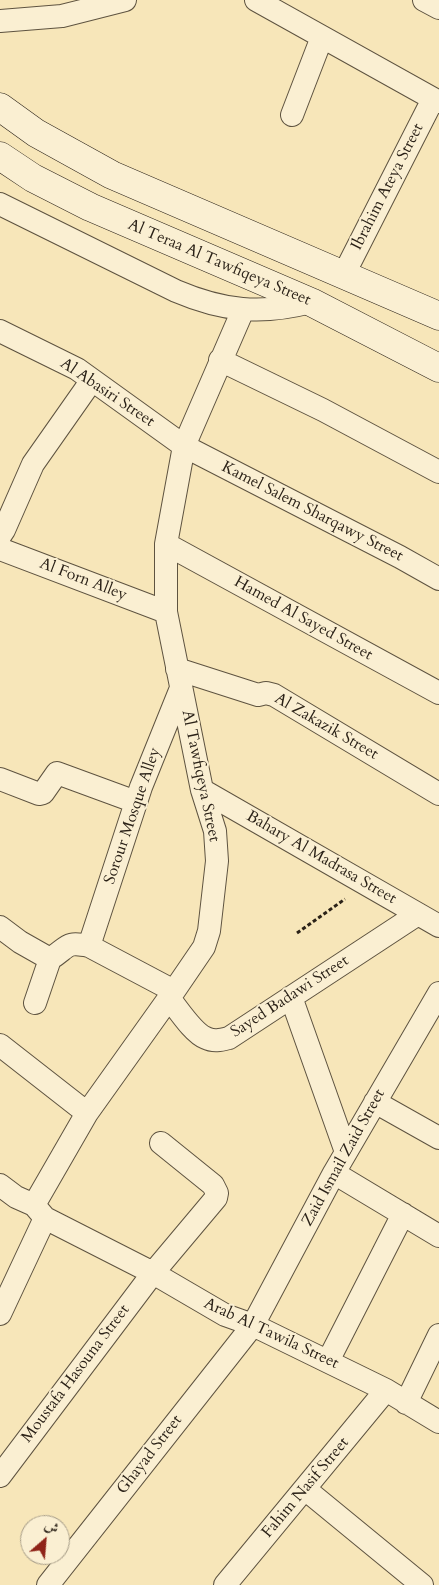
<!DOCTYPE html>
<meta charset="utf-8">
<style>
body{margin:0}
#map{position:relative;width:439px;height:1585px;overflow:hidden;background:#f7e6b9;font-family:Cardo,Amiri,serif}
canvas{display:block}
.north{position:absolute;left:20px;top:1515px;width:50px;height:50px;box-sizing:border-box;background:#faefd2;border:1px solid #a79d88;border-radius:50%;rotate:27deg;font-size:14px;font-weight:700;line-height:20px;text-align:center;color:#2b2218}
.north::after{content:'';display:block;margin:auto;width:18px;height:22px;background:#8f2418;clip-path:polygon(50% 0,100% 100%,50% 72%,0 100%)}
</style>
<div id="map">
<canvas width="439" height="1585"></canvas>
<div class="north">ش</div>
</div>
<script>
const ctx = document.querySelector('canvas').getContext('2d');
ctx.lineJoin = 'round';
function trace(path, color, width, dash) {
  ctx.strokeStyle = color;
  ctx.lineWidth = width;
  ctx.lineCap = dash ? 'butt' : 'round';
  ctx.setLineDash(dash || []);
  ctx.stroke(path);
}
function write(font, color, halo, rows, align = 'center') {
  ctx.font = font + ' Cardo,serif';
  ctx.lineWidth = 4;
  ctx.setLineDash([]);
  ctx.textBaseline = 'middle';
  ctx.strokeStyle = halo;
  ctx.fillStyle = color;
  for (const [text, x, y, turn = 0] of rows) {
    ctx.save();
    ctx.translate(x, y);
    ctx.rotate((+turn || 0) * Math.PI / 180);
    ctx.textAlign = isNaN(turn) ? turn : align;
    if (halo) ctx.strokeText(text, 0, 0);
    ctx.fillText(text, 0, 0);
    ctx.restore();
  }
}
const path = new Path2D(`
 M297 933 345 899`);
const street = new Path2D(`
 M256 0 439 102
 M424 0 439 8
 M0 21 62 16 125 0
 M292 115 322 37
 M0 204 176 291C223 311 261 315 311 302
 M344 274 433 99
 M0 331 77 369 184 446 400 557 439 579
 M220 360 323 410 439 472
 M0 536 4 530 33 464 92 380
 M166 544 439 693
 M0 549 166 612
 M177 669 258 695 266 693 274 695 439 794
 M0 779 39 794 43 793 57 773 136 802
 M202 790 439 926
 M0 927 20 942 50 959C69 947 65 941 89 946L174 991
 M89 946 141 787 181 688
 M291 997 346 1152
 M169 998C178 1009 193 1033 206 1038 214 1042 221 1040 229 1038L418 914
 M35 1003 50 959
 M0 1045 87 1113
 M375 1102 439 1138
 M334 1173 439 1236
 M0 1185 16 1197 34 1205 45 1218 153 1273 225 1315 253 1325 386 1390 439 1422
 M34 1205 87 1113 174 991 204 947 209 931 217 861 215 831 202 790 166 612V544L184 446 243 310
 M0 1314 45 1218
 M328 1361 403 1214
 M406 1403 439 1335
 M0 1476 153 1273 216 1198 217 1193 213 1185 161 1143
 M305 1489 422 1585
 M48 1585 253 1325 334 1173 439 993
 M225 1585 386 1390`);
const secondary = new Path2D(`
 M0 107 36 133 112 175 439 316
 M0 156 33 178 90 207 311 302 439 368`);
const streetNames = [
 ["Ibrahim Ateya Street",388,187,-63],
 ["Al Teraa Al Tawfiqeya Street",219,263,23],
 ["Al Abasiri Street",107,393,34],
 ["Kamel Salem Sharqawy Street",312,512,27],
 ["Al Forn Alley",83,580,21],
 ["Hamed Al Sayed Street",303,619,29],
 ["Al Zakazik Street",326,727,30],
 ["Al Tawfiqeya Street",200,776,78],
 ["Sorour Mosque Alley",133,816,-71],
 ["Bahary Al Madrasa Street",321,858,30],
 ["Sayed Badawi Street",290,997,-33],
 ["Zaid Ismail Zaid Street",344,1158,-61],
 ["Arab Al Tawila Street",271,1334,25],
 ["Moustafa Hasouna Street",76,1374,-53],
 ["Ghayad Street",150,1455,-52],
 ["Fahim Nasif Street",306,1488,-50]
];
trace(street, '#5e5340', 24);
trace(secondary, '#2b2218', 29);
trace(path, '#2b2218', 3, [4, 2.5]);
trace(street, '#faefd2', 22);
trace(secondary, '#faefd2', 28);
write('16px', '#2b2218', '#faefd2', streetNames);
</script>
